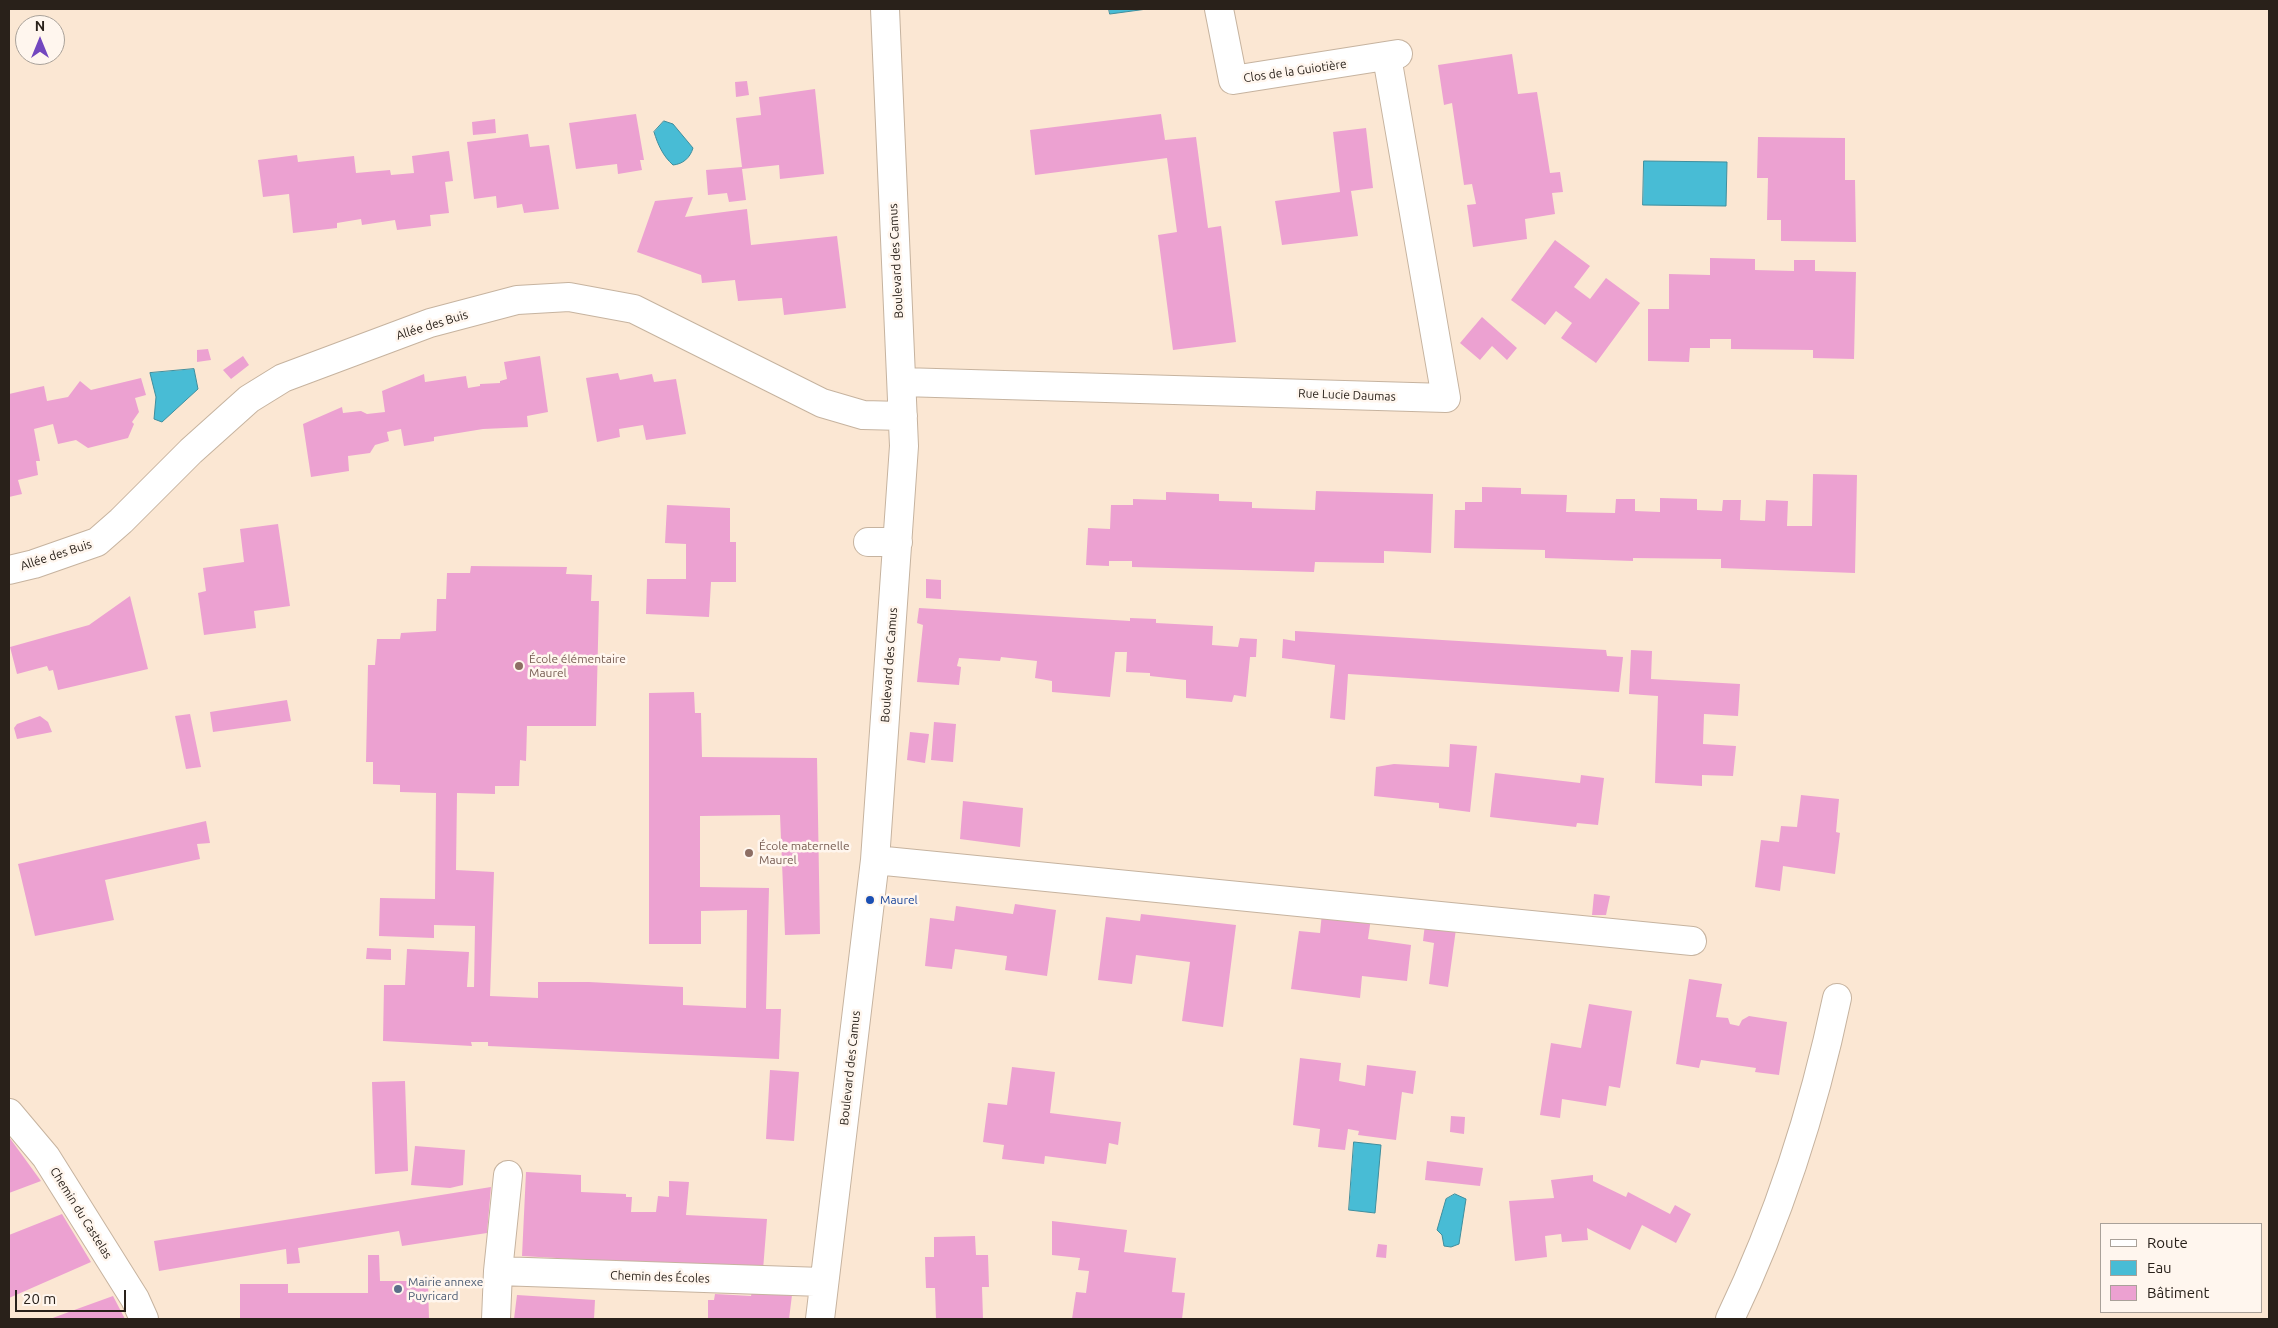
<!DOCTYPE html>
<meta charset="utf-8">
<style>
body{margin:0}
#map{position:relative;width:2278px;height:1328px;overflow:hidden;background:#fbe7d3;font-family:Ubuntu,sans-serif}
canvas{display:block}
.frame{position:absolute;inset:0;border:10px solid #29211a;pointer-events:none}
.legend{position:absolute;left:2100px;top:1223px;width:162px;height:90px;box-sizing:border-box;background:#fff6ee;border:1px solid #a9a199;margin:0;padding:6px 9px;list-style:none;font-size:15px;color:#29211a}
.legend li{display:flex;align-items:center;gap:10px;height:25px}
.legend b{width:25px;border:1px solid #a9a199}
.north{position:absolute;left:15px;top:15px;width:50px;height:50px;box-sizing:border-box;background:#fff6ee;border:1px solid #a9a199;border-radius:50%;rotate:0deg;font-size:14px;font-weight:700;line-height:20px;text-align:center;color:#29211a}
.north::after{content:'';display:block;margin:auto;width:18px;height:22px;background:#7347bf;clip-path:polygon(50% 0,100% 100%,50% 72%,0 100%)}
.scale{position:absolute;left:15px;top:1290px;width:111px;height:22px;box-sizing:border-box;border:2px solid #29211a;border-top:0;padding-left:6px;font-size:15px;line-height:18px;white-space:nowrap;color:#29211a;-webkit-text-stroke:4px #fff6ee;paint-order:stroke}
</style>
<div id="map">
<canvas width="2278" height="1328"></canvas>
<div class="frame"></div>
<ul class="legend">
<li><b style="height:6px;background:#fff"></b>Route</li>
<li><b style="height:14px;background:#48bcd5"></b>Eau</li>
<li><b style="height:14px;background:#eca1d1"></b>Bâtiment</li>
</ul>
<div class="north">N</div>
<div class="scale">20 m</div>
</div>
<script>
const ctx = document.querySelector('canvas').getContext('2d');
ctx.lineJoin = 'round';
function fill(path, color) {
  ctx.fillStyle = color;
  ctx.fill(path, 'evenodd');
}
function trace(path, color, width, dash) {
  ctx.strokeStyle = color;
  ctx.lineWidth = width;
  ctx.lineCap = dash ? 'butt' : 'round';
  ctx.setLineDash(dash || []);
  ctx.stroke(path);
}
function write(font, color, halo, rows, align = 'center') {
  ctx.font = font + ' Ubuntu,sans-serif';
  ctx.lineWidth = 5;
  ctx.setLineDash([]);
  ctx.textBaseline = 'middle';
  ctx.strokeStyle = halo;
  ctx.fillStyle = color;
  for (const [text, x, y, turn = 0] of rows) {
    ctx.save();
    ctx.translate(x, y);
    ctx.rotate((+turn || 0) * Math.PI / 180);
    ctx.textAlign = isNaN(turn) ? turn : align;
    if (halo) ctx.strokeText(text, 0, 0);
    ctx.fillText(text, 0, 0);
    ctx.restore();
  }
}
const water = new Path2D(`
 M1109 9H1147L1110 14Z
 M664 121 673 124 693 148C690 158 683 164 673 165 663 156 658 145 654 132Z
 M1644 161 1727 162 1726 206 1643 205Z
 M194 369 198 389 162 422 154 419 156 397 150 373Z
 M1354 1142 1381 1145 1375 1213 1349 1210Z
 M1455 1194 1466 1199 1459 1244 1451 1247 1444 1246 1442 1235 1437 1230 1446 1199Z`);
const building = new Path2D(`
 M1512 54 1518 94 1537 92 1550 173 1560 172 1563 192 1552 193 1555 214 1525 219 1527 239 1473 247 1467 205 1476 204 1472 184 1464 185 1452 103 1444 105 1438 65Z
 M747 81 749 95 736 97 735 82Z
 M815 89 824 174 780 179 779 165 742 169 746 200 729 202 727 193 708 195 706 170 742 167 736 118 761 115 759 97Z
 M636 114 644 160H640L642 170 618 174 617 164 576 169 569 123Z
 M1161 114 1165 140 1196 137 1208 228 1221 226 1236 342 1173 350 1158 235 1177 232 1167 158 1035 175 1030 130Z
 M495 119 496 133 473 135 472 122Z
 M1366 128 1373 188 1351 191 1358 236 1282 245 1275 201 1340 192 1333 132Z
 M528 134 530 147 549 145 559 209 524 213 522 204 497 208 496 196 474 199 467 142Z
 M1758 137 1845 138V180H1855L1856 242 1781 241V220H1767L1768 178H1757Z
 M449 151 453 181 445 182 449 213 430 215 431 226 397 230 395 220 362 225 361 219 337 223V228L293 233 289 194 263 197 258 160 297 155 298 162 354 156 356 173 390 170 391 175 414 173 412 156Z
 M693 197 685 217 747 209 751 245 837 236 846 308 784 315 782 298 738 301 735 280 702 283 701 275 637 252 655 201Z
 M1555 240 1590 266 1574 287 1590 299 1606 278 1640 303 1596 363 1561 338 1572 323 1556 311 1545 325 1511 300Z
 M1710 258 1755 259V270L1794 271V260H1815V271L1856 272 1854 359 1813 358V350L1731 349V339H1710V348H1690L1689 362 1648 361V309H1669V274L1710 275Z
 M1482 317 1517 348 1507 360 1492 346 1480 360 1460 343Z
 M208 349 211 360 197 362V350Z
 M243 356 249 365 231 379 223 370Z
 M540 356 548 412 527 416 528 427 483 429 434 437V441L404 446 401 429 387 432 389 441 375 445 370 453 348 456 349 471 311 477 303 424 342 407 343 413 361 411 367 414 385 412 382 391 424 374 425 382 466 376 468 388 480 386V384L500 383V381L507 379 504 362Z
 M618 373 620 380 652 374 654 382 676 379 686 434 646 440 643 425 619 429 620 437 597 442 586 378Z
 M141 378 146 395 135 398 139 412 132 422 134 424 128 438 88 448 76 440 58 444 53 424 34 429 40 461H36L38 475 18 480 22 494 9 497V394L44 386 47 401 68 397 80 381 91 390Z
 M1813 474 1857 475 1855 573 1721 568V559L1633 558V561L1545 558V550L1454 548 1455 510H1465V502H1482V487L1521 488V494L1567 495 1566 512 1615 513 1616 499H1635V511L1660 512V498L1697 499V510L1722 511 1723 500H1741L1740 520 1765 521 1766 500 1788 501 1787 526H1812Z
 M1316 491 1433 494 1431 553 1384 551V563L1315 562 1314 572 1132 567V561H1109V566L1086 565 1088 528 1110 529 1111 505H1133V499L1166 500V492L1219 494V501L1252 502V508L1315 510Z
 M667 505 730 508V542H736V582H711L709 617 646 614 647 579H686V544L665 543Z
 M278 524 290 606 254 611 256 628 204 635 198 593 206 591 203 568 244 562 240 529Z
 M471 566 567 567 566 574 592 575 591 601H599L596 726H527L526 761 520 760 519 786H495V794L457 793 456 870 494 872 490 996 538 998V982H589L683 987V1005L746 1008 747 910 701 911V944H649V693L694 692 695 713H701L702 757 817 758 820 934 785 935 780 815 700 816V887L769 888 766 1009H781L779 1059 488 1046V1042H471L472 1046 383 1041 384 985H405L407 949 469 952 467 987H474L475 926 434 925V938L379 936 380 898 435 899 436 793 400 792V785L373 784V762H366L368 665H375L377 639H400L401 633 436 631 437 599H446L447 573H470Z
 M926 579 941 580V599L926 598Z
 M130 596 148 669 58 690 53 670 49 671 47 666 17 674 10 647 89 625Z
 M919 608 1130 621V618L1156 619V623L1213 626 1212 645 1238 647 1240 638 1257 639 1256 657H1250L1246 697 1234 695 1232 702 1186 698V680L1150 676V673L1126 672 1127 652H1115L1110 697 1052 692V681L1035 678 1037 661 1001 657 1000 661 959 658 957 666 961 667 959 685 917 682 923 625 917 623Z
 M1295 631 1606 650 1607 656 1623 657 1619 692 1348 674 1345 720 1330 718 1335 665 1282 658 1283 639 1295 641Z
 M1631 650 1652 651 1651 679 1740 684 1738 716 1704 714 1703 744 1736 746 1733 776 1702 775V786L1655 783 1658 696 1629 694Z
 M287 700 291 721 213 732 210 712Z
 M190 714 201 767 186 769 175 716Z
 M40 716 48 722 52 732 17 739 14 728 17 724Z
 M934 722 956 724 953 762 931 760Z
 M910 732 929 734 925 763 907 760Z
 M1450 744 1477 746 1470 812 1439 808V803L1374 796 1376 767 1394 764 1449 767Z
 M1495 773 1580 783 1581 775 1604 778 1598 825 1577 823 1576 827 1490 817Z
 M1801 795 1839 799 1836 832 1840 833 1835 874 1783 866 1780 891 1755 887 1761 840 1779 842 1781 826 1797 827Z
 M963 801 1023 808 1020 847 960 839Z
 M206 821 210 843 197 844 200 859 105 880 114 920 35 936 18 864Z
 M1594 894 1610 896 1606 915H1592Z
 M1015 904 1056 910 1047 976 1005 970 1007 956 955 949 952 969 925 966 930 918 954 921 956 906 1013 914Z
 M1322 913 1371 918 1368 939 1411 945 1407 981 1362 976 1360 998 1291 989 1299 931 1320 933Z
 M1141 914 1236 925 1223 1027 1182 1021 1190 962 1136 955 1132 984 1098 980 1106 917 1140 921Z
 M1425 924 1456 929 1448 987 1429 984 1434 943 1423 941Z
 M367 948 391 949V960L366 959Z
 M1689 979 1722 984 1716 1017 1728 1018 1730 1024 1739 1026 1742 1020 1749 1016 1787 1022 1779 1075 1755 1072 1756 1068 1701 1060 1699 1068 1676 1064Z
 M1589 1004 1632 1011 1620 1088 1609 1086 1606 1106 1562 1099 1560 1118 1540 1115 1551 1043 1581 1048Z
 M1300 1058 1341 1063 1339 1081 1365 1086 1367 1065 1416 1071 1413 1094 1402 1092 1396 1140 1358 1135 1359 1131 1348 1129 1345 1150 1318 1147 1320 1129 1293 1125Z
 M1012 1067 1055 1072 1050 1113 1121 1122 1118 1145 1109 1143 1106 1164 1045 1156 1044 1164 1002 1159 1004 1145 983 1142 988 1103 1007 1105Z
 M770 1070 799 1072 794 1141 766 1139Z
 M405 1081 408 1171 375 1174 372 1082Z
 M1451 1116 1465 1117 1464 1134 1450 1132Z
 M9 1137 41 1181 9 1193Z
 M415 1146 465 1150 463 1185 450 1188 411 1185Z
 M1427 1161 1483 1168 1480 1186 1425 1180Z
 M526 1172 581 1175V1192L626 1194V1197H632L631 1212H656L658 1196 669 1197V1181L689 1182 686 1215 767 1219 763 1270 522 1256Z
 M1593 1175V1181L1626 1197 1628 1192 1670 1214 1675 1205 1691 1214 1676 1243 1642 1225 1630 1250 1587 1228 1588 1240 1562 1242 1561 1234 1545 1236 1547 1257 1515 1261 1509 1201 1554 1198 1551 1180Z
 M491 1187 487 1233 402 1246 399 1231 298 1248 300 1263 287 1264 286 1249 159 1271 154 1241Z
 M62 1214 91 1262 9 1298V1235Z
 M1052 1221 1127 1230 1124 1252 1176 1258 1172 1292 1185 1293 1182 1319H1072L1076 1292 1086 1293 1089 1271 1078 1270 1080 1258 1052 1255Z
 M975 1236 976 1255H988L989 1287H982L983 1319H936L935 1288H926L925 1257H934V1237Z
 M1378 1244 1387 1245 1386 1258 1376 1257Z
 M368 1255H379L380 1281H428L429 1319H240V1284H288V1293H368Z
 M752 1292 792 1295 789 1319H708V1300H714L715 1294 751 1296Z
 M517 1295 595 1300 594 1319H514Z
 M113 1296 125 1319H50L77 1309Z`);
const minor = new Path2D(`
 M1219 9 1233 80 1398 54
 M902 382 1446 398 1387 57
 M868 542H898
 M9 570 34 564 97 542 121 521 191 451 249 399 283 378 430 323 517 300 569 297 634 309 822 403 863 415 903 416
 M875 860 1692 941
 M9 1113 46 1157 135 1299 144 1319
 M498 1271 508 1175
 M496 1319 498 1271 822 1282
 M820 1319 875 860 904 446 885 9
 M1730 1319C1779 1217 1814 1108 1837 998`);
const markers = [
 [519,666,5,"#8d6e63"],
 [749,853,5,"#8d6e63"],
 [870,900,5,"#1a4fb4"],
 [398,1289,5,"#5c6f8a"]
];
const streetNames = [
 ["Clos de la Guiotière",1295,71,-8],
 ["Boulevard des Camus",896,261,-93],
 ["Allée des Buis",432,325,-17],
 ["Rue Lucie Daumas",1347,395,2],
 ["Allée des Buis",56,555,-18],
 ["Boulevard des Camus",889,665,-86],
 ["Boulevard des Camus",850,1068,-84],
 ["Chemin du Castelas",81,1213,58],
 ["Chemin des Écoles",660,1277,2]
];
const educationNames = [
 ["École élémentaire",529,659],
 ["Maurel",529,673],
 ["École maternelle",759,846],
 ["Maurel",759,860]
];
const transitNames = [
 ["Maurel",880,900]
];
const serviceNames = [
 ["Mairie annexe",408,1282],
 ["Puyricard",408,1296]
];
fill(water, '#48bcd5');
trace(water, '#3f8e9d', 1);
fill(building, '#eca1d1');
trace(minor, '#c6b39f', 30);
trace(minor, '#fff', 28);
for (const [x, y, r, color] of markers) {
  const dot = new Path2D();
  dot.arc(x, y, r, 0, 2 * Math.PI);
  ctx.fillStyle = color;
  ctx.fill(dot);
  trace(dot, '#fff6ee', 2);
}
write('12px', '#29211a', '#fff6ee', streetNames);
write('12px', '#785e54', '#fff6ee', educationNames, 'left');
write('12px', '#164399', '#fff6ee', transitNames, 'left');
write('12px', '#4e5e75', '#fff6ee', serviceNames, 'left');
</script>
